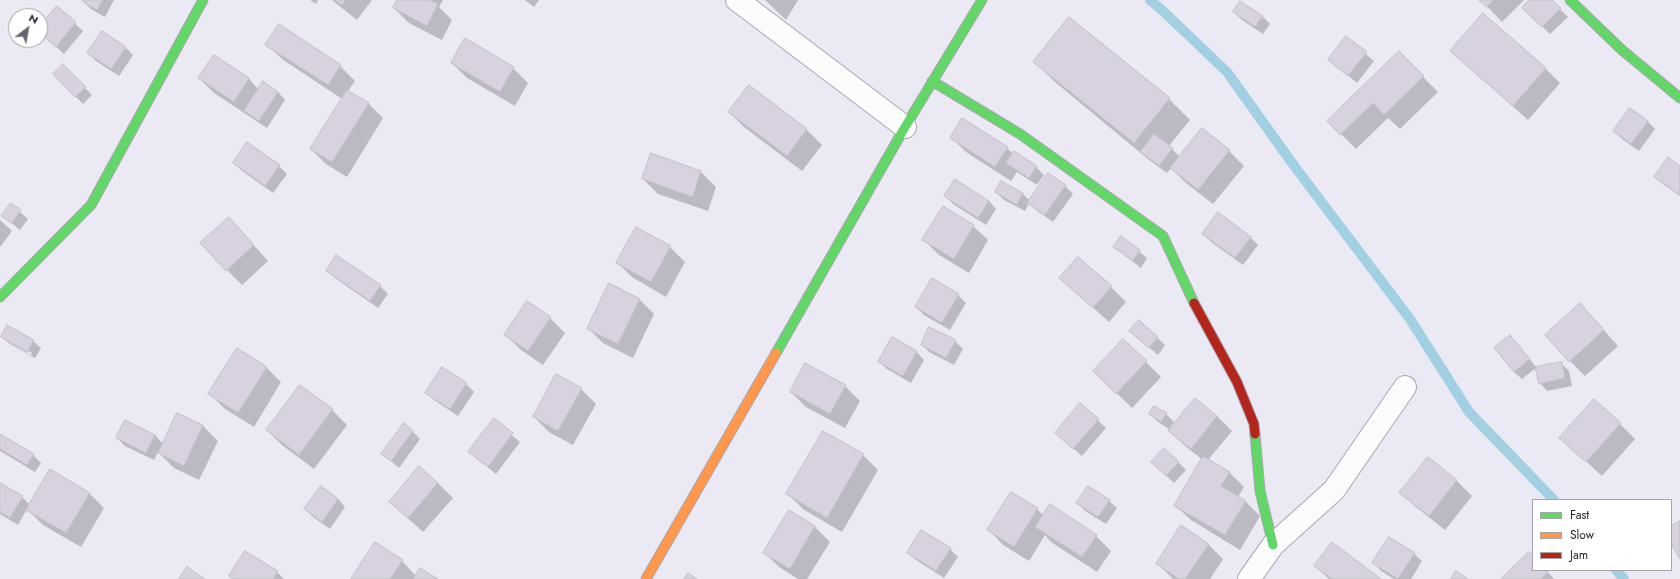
<!DOCTYPE html>
<style>
body{margin:0}
#map{position:relative;width:1680px;height:579px;overflow:hidden;background:#eae9f4;font-family:Jost,sans-serif}
canvas{display:block}
.legend{position:absolute;left:1532px;top:499px;width:140px;height:72px;box-sizing:border-box;background:#fff;border:1px solid #a5a5a8;margin:0;padding:5px 7px;list-style:none;font-size:12px;color:#1f1e26}
.legend li{display:flex;align-items:center;gap:8px;height:20px}
.legend b{width:20px;border:1px solid #a5a5a8}
.north{position:absolute;left:8px;top:8px;width:40px;height:40px;box-sizing:border-box;background:#fff;border:1px solid #a5a5a8;border-radius:50%;rotate:31deg;font-size:11px;font-weight:700;line-height:16px;text-align:center;color:#1f1e26}
.north::after{content:'';display:block;margin:auto;width:14px;height:18px;background:#66656e;clip-path:polygon(50% 0,100% 100%,50% 72%,0 100%)}
</style>
<div id="map">
<canvas width="1680" height="579"></canvas>
<ul class="legend">
<li><b style="height:5px;background:#63d668"></b>Fast</li>
<li><b style="height:5px;background:#ff974d"></b>Slow</li>
<li><b style="height:5px;background:#b3261e"></b>Jam</li>
</ul>
<div class="north">N</div>
</div>
<script>
const ctx = document.querySelector('canvas').getContext('2d');
ctx.lineJoin = 'round';
function fill(path, color) {
  ctx.fillStyle = color;
  ctx.fill(path, 'evenodd');
}
function trace(path, color, width, dash) {
  ctx.strokeStyle = color;
  ctx.lineWidth = width;
  ctx.lineCap = dash ? 'butt' : 'round';
  ctx.setLineDash(dash || []);
  ctx.stroke(path);
}
const shadow = new Path2D(`
 M84 0H114L105 17 91 9 83 1Z
 M310 0H318L316 4Z
 M332 0H372L357 20Z
 M398 0H443L439 7 452 20 442 40 409 23 394 8Z
 M525 0H539L534 7Z
 M765 0H798L786 20Z
 M1481 0H1524L1502 22Z
 M1531 0H1551L1568 17 1550 34 1523 8Z
 M57 7 83 31 64 54 40 32V27Z
 M1234 12 1262 16 1270 24 1263 34 1242 20Z
 M1069 19 1169 99 1190 120 1169 146 1180 157 1229 151 1244 166 1213 204 1186 183 1171 168 1167 173 1149 160 1055 82 1035 62Z
 M1346 38 1374 61 1357 83 1329 60Z
 M267 44 340 66 355 81 348 91 368 103 383 118 347 177 326 164 311 149 342 99 282 59Z
 M126 48 133 55 119 76 96 61 88 53Z
 M1451 51 1545 68 1560 83 1528 120Z
 M1399 53 1438 92 1400 129 1388 118 1356 149 1328 121Z
 M214 56 249 79 259 90 278 92 285 100 267 128 214 93 199 78Z
 M452 63 513 68 528 83 515 106 467 78Z
 M63 66 92 95 83 104 54 75Z
 M749 86 807 130 822 145 802 171 744 127 729 112Z
 M1647 121 1655 129 1639 151 1622 139 1615 131Z
 M951 137 1007 148 1013 154 1036 167 1044 175 1037 185 1017 172 1011 181 966 152Z
 M234 163 279 166 287 174 273 193 242 171Z
 M1680 167V196L1663 184 1656 177Z
 M701 172 716 187 708 211 658 194 643 179Z
 M1001 182 1023 194 1030 201 1065 186 1073 194 1053 222 1036 210 1029 203 1025 211 1004 200 996 192Z
 M946 196 989 201 996 209 986 225 953 204Z
 M11 204 28 219 20 230 3 216Z
 M229 218 268 261 242 285 227 270Z
 M0 220 12 231 0 247Z
 M973 226 988 240 969 273 939 255 924 240Z
 M1203 234 1250 237 1258 245 1243 265 1211 242Z
 M1121 237 1147 258 1141 268 1114 247Z
 M670 247 685 262 666 297 632 277 617 262Z
 M327 271 380 286 388 294 378 308 335 278Z
 M1060 278 1111 287 1126 302 1109 322Z
 M958 295 966 303 950 330 924 315 916 307Z
 M639 299 654 314 633 358 603 343 588 328Z
 M528 303 550 318 565 333 543 365 521 350 506 335Z
 M1580 304 1618 346 1585 376 1570 361Z
 M1139 321 1165 345 1158 355 1130 331Z
 M1510 336 1537 368 1561 363 1569 371 1572 386 1547 391 1540 383 1536 368 1522 379 1514 372Z
 M2 337 33 341 41 348 35 358 10 344ZM10 341 32 353 31 355 10 343Z
 M893 339 917 352 924 360 911 383 887 369 879 362Z
 M955 341 963 349 954 365 929 352 922 344Z
 M1146 362 1161 377 1132 408 1109 386Z
 M266 367 281 382 254 427 225 409 210 394Z
 M443 369 466 384 474 392 458 416 434 400 427 393Z
 M845 386 860 401 845 428 806 407 791 392Z
 M581 389 596 404 573 445 549 432 534 417Z
 M1195 399 1217 416 1232 431 1208 460 1229 472 1244 487 1238 497 1245 501 1260 516 1240 550 1191 520 1176 506 1203 460 1185 446 1170 431Z
 M1080 404 1106 428 1082 456 1064 440Z
 M332 410 347 425 314 469 282 445 267 430Z
 M178 414 203 426 218 441 199 480 174 468 158 452 154 460 125 446 117 438 155 435 163 444Z
 M1150 414H1166L1174 422 1169 429 1158 422Z
 M494 420 520 442 496 474 469 452Z
 M1620 424 1635 439 1602 476 1561 438Z
 M412 431 420 439 399 468 382 453Z
 M0 435 33 455 41 463 35 472 0 451Z
 M863 455 878 470 842 532 803 509 788 494Z
 M1428 458 1457 481 1472 496 1445 530 1416 507 1401 492Z
 M1178 462 1186 470 1174 483 1160 470Z
 M438 483 453 498 423 532 390 502Z
 M0 484 22 497 30 505 89 493 104 508 81 547 43 525 27 509 18 525 0 514Z
 M338 499 345 507 330 529 313 517 305 509Z
 M1109 501 1117 508 1106 524 1085 511 1078 503Z
 M1037 509 1044 516 1096 536 1111 551 1097 572 1051 542 1045 535 1029 561 1003 545 989 530Z
 M789 511 815 527 830 542 807 579H798L779 567 764 552Z
 M1208 544 1223 559 1210 579H1173L1157 563Z
 M950 549 958 557 944 578 916 560 908 553Z
 M246 552 277 572 284 579H233Z
 M1414 554 1422 561 1411 579H1394L1381 571 1374 563Z
 M1533 557V570H1546L1554 579H1503Z
 M402 561 416 576 436 579H352Z
 M1316 566 1379 579H1329Z`);
const stream = new Path2D(`
 M1150 0 1163 11 1227 72 1295 167 1410 319 1469 412 1554 500
 M1616 570 1624 579`);
const building = new Path2D(`
 M83 0H103L97 10 82 1Z
 M335 0H346L342 5Z
 M397 0H430L438 4 427 26 393 8Z
 M1479 0H1494L1487 7Z
 M1529 0H1552L1561 8 1542 27 1522 8Z
 M1240 1 1263 16 1255 27 1233 12Z
 M57 6 76 22 56 47 40 33V26Z
 M1483 13 1546 68 1513 106 1450 51Z
 M1069 17 1170 98 1134 143 1033 62Z
 M279 24 341 65 328 85 265 45Z
 M102 31 126 47 111 69 87 53Z
 M1346 36 1367 52 1348 76 1328 60Z
 M465 38 514 67 500 92 451 63Z
 M1399 51 1424 76 1384 115 1373 103 1340 135 1327 121Z
 M214 55 249 78 234 102 198 78Z
 M63 64 86 87 75 97 53 74Z
 M263 81 278 92 259 121 244 111Z
 M749 85 807 129 787 156 728 112Z
 M347 90 369 103 332 162 310 149Z
 M1630 108 1648 121 1631 144 1613 131Z
 M962 118 1008 147 995 167 950 138Z
 M1202 128 1230 150 1198 190 1170 168Z
 M1154 134 1173 148 1159 166 1140 152Z
 M247 142 280 165 265 186 233 163Z
 M1014 151 1037 166 1029 178 1006 163Z
 M651 153 701 171 693 197 642 179Z
 M1668 157 1680 166V195L1654 177Z
 M1048 173 1066 185 1045 215 1027 203Z
 M955 179 989 201 978 218 944 196Z
 M1001 181 1023 193 1017 205 995 192Z
 M11 203 21 210 12 223 1 216Z
 M943 206 974 225 954 259 922 240Z
 M1218 212 1251 237 1235 258 1202 234Z
 M229 217 254 245 226 271 200 243Z
 M636 227 671 246 651 282 616 263Z
 M1121 236 1140 250 1133 261 1113 247Z
 M336 255 381 285 370 301 326 271Z
 M1078 257 1112 286 1093 308 1059 278Z
 M932 278 959 294 942 323 915 307Z
 M609 283 640 299 618 344 587 329Z
 M527 301 551 317 528 351 504 335Z
 M1580 303 1604 330 1569 362 1545 335Z
 M1139 320 1158 337 1149 348 1129 331Z
 M7 325 34 340 27 352 1 337Z
 M929 327 956 340 946 358 921 345Z
 M1510 335 1530 359 1514 372 1494 348Z
 M892 337 917 351 903 376 878 362Z
 M1123 339 1147 361 1116 394 1093 371Z
 M237 348 267 367 238 413 208 394Z
 M1562 362 1565 378 1539 384 1535 367Z
 M805 363 846 385 830 414 790 392Z
 M442 367 467 383 450 409 425 393Z
 M556 374 582 388 558 431 533 417Z
 M300 385 333 409 299 455 266 430Z
 M1195 398 1217 416 1191 449 1168 431Z
 M1594 399 1621 423 1586 462 1559 438Z
 M1080 403 1099 419 1073 449 1055 433Z
 M1154 406 1167 413 1161 422 1149 414Z
 M177 413 203 425 184 466 158 453Z
 M494 418 513 433 488 467 468 452Z
 M125 420 155 435 146 453 116 438Z
 M404 423 413 431 391 461 381 454Z
 M823 431 864 454 827 518 786 494Z
 M0 434 34 454 27 465 0 449Z
 M1164 448 1179 462 1166 476 1151 462Z
 M1203 456 1230 472 1221 486 1246 501 1225 535 1174 506Z
 M1428 457 1457 480 1429 516 1399 493Z
 M419 466 438 483 408 518 389 502Z
 M50 469 90 493 66 533 26 510Z
 M0 483 23 496 10 518 0 512Z
 M321 486 338 499 322 522 304 509Z
 M1088 486 1110 500 1098 517 1076 503Z
 M1011 492 1038 508 1014 547 987 530Z
 M1050 504 1097 535 1082 557 1035 527Z
 M789 510 815 526 790 569 763 553Z
 M1680 521V559L1671 544V526Z
 M1181 525 1209 544 1185 579H1179L1156 564Z
 M921 530 951 548 936 571 907 553Z
 M1389 537 1415 553 1398 579 1372 563Z
 M375 542 403 560 390 579H351Z
 M1332 542 1381 579H1332L1314 566Z
 M245 551 278 571 273 579H233L229 576Z
 M1529 552 1533 556V570H1546L1548 572 1541 579H1501Z
 M187 567 205 579H179Z
 M420 568 438 579H413Z
 M1456 571 1468 579H1451Z
 M688 573 697 579H684Z`);
const street = new Path2D(`
 M737 0 905 127
 M1249 579 1273 545 1334 490 1405 387`);
const fast = new Path2D(`
 M1570 0 1622 50 1680 98
 M932 81 1020 134 1163 236 1194 303
 M0 297 91 205 203 0
 M776 353 905 127 982 0
 M1255 434 1260 491 1273 545`);
const slow = new Path2D(`
 M646 579 776 353`);
const jam = new Path2D(`
 M1194 303 1237 382 1254 424 1255 434`);
fill(shadow, '#0003');
trace(stream, '#a0d0e2', 10);
fill(building, '#d8d2e0');
trace(building, '#c1bfc7', 1);
trace(street, '#a9a8b0', 24);
trace(fast, '#a9a8b0', 11);
trace(slow, '#a9a8b0', 11);
trace(jam, '#a9a8b0', 11);
trace(street, '#fcfcfd', 22);
trace(fast, '#63d668', 9);
trace(slow, '#ff974d', 9);
trace(jam, '#b3261e', 9);
</script>
